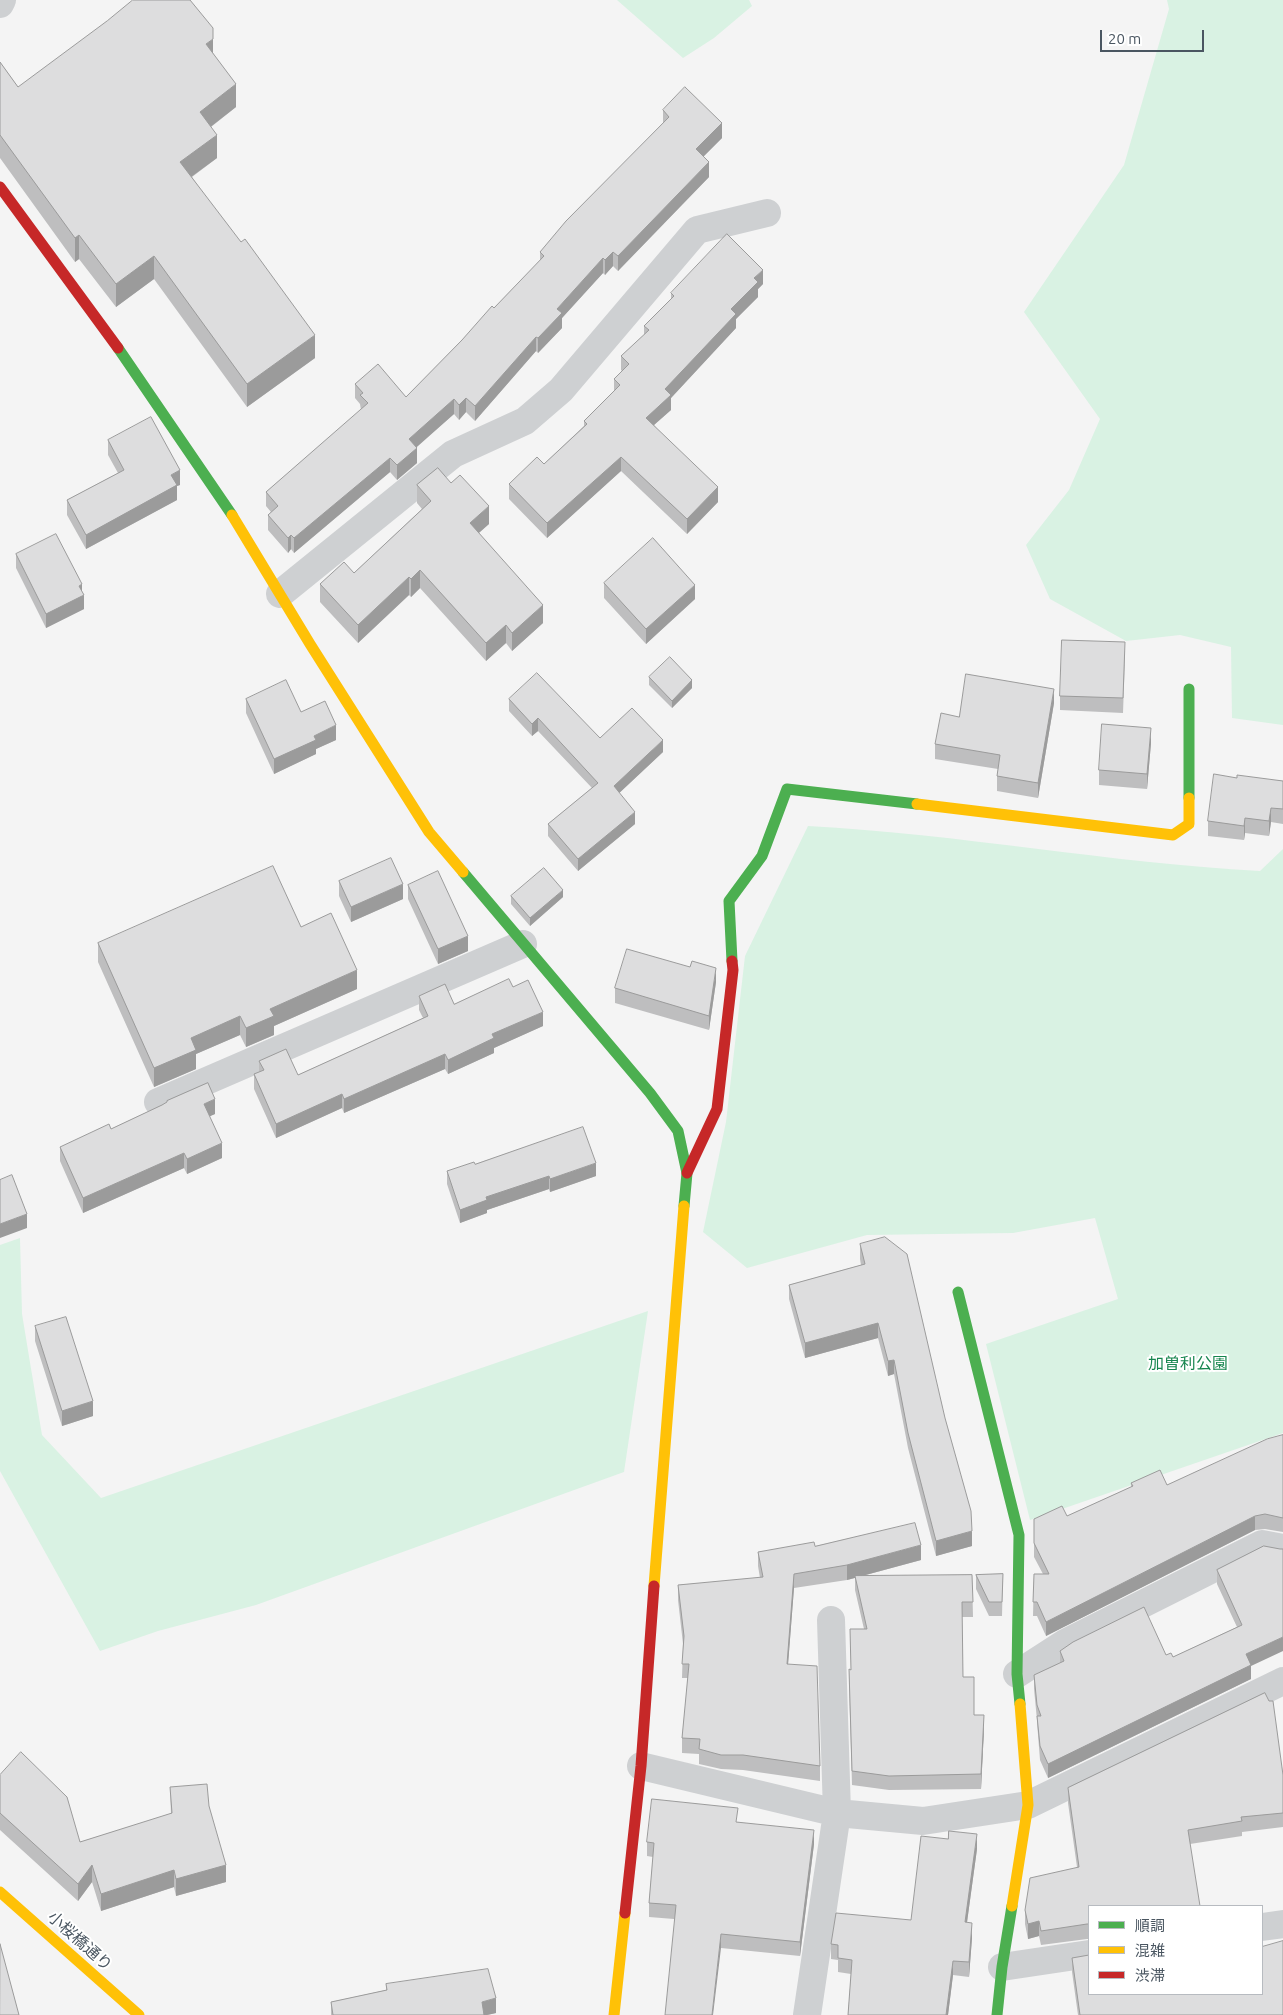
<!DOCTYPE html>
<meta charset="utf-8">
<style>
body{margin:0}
#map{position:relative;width:1283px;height:2015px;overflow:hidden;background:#f4f4f4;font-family:Ubuntu,"Noto Sans JP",sans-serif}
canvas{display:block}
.legend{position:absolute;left:1088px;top:1905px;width:175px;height:90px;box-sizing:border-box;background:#fff;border:1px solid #b7bbc0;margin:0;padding:6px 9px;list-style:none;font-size:15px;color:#4a5661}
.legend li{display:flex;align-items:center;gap:10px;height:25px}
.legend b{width:25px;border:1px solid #b7bbc0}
.scale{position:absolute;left:1100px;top:30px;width:104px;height:22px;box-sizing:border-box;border:2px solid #4a5661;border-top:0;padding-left:6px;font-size:15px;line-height:18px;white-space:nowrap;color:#4a5661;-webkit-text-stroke:4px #fff;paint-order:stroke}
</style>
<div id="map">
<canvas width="1283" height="2015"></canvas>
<ul class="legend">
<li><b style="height:6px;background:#4caf50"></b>順調</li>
<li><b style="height:6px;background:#ffc107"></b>混雑</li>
<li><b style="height:6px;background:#c62828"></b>渋滞</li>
</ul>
<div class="scale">20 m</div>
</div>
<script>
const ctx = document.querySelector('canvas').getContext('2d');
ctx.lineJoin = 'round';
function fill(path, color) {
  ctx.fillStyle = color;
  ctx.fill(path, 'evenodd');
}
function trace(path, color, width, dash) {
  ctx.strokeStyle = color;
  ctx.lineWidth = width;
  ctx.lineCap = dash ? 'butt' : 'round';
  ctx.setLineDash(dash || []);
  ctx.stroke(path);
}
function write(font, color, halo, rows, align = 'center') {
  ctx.font = font + ' Ubuntu,"Noto Sans JP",sans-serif';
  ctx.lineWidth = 4;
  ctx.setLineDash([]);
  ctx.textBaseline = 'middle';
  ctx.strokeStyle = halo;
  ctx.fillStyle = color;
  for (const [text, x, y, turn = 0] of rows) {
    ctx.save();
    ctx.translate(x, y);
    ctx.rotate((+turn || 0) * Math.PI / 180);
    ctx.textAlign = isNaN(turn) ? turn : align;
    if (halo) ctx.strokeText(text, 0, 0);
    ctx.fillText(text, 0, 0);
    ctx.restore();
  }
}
const green = new Path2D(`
 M617 0H749L752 6 714 38 683 58Z
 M1167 0H1283V725L1232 718 1231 647 1180 635 1126 641 1050 599 1026 545 1069 490 1100 419 1024 312 1124 165 1169 9Z
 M808 826C960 834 1109 863 1260 871L1283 849V1433L1030 1520 986 1344 1118 1299 1095 1218 1013 1233 867 1235 747 1268 703 1232 726 1122 745 956Z
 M20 1238 22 1314 42 1435 101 1498 648 1311 624 1472 256 1605 158 1631 100 1651 0 1471V1245Z`);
const street = new Path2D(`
 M0 4 2 0
 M280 594 453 454 525 421 561 390 697 230 767 213
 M158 1102 523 944
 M1017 1674 1065 1643 1262 1544 1283 1548
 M641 1766 837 1813 923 1821 1028 1805 1283 1681
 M1262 1927 1283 1924
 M1002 1967 1089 1954
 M807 2015 837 1813 831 1620`);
const fast = new Path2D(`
 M118 348 232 515
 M1189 689V798
 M463 872 650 1093 678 1131 687 1173 684 1206
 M732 961 729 901 762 856 787 789 917 804
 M958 1292 1019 1535 1017 1674 1020 1704
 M997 2015 1002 1967 1012 1906`);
const slow = new Path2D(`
 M232 515 310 644 429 832 463 872
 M917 804 1173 835 1189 824V798
 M654 1586 684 1206
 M0 1892 139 2015
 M1012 1906 1028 1805 1020 1704
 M614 2015 625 1913`);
const jam = new Path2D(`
 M0 187 118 348
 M687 1173 717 1109 733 970 732 961
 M625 1913 641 1766 654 1586`);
const wall = new Path2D(`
 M213 53 236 107 211 127 217 158 192 177 315 358 247 407 154 279 116 307 79 259 75 262 0 158V62L18 87Z
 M663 110 722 138 703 157 709 177 618 271 613 266 605 275 603 273 562 318V328L538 353 536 351 475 421 466 412 459 420 454 414 416 447 417 463 397 480 390 472 294 553 291 549 288 553 268 530V515L271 512 266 506V492L361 410 360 404 355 398V384L406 397 494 308 540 261V252L663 124Z
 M763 284 758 289V297L736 319V328L671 398V410L654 425 718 502 687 534 621 471 547 538 509 499V484L544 464 584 426V421L614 391V379L622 371 621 370V356L644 335V326L671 299V293Z
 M108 440 180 485 177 486V500L86 549 67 515V500L118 473 108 455Z
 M451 483 489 524 478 533 543 623 512 651 506 643 486 661 420 588 411 597 409 595 358 643 320 602V584L354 573 422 509 417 503V485Z
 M16 554 82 592 84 609 46 628 16 568Z
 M604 583 695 599 646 644 604 598Z
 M1125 657 1123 713 1060 710V696Z
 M649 677 692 688 672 708 649 685Z
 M246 699 301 712 336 740 316 749V754L274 774 246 713Z
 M509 699 600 738 663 752 619 793 635 824 578 871 548 836V824L592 788 538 731 532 736 509 711Z
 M1054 703 1038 798 997 791V776L998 769 935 759V744L959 717Z
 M1151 743 1147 789 1099 785V770Z
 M1237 778 1283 781V824L1271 822 1269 836 1245 833 1244 840 1208 836V821Z
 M339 881 403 899 351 922 339 896Z
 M408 885 468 951 438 964 408 899Z
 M511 896 563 897 530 926 511 904Z
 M301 927 357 989 274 1026V1035L246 1047 240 1035 196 1054V1069L154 1087 98 962V943Z
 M716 982 709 1030 615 1003V988Z
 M513 987 543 1026 494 1048V1053L448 1074 445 1069 344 1113 342 1108 276 1138 254 1089V1074L259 1072V1061L298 1075 423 1018 419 1010V996L454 1004Z
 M167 1101 215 1114 209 1116 222 1158 187 1174 184 1168 83 1213 60 1161V1147L111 1129 162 1105 167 1103Z
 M475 1164 596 1176 550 1192 549 1189 487 1210V1213L460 1223 447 1184V1171Z
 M860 1244 972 1546 936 1556 908 1448 894 1374 888 1376 878 1338 805 1358 789 1299V1285L861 1265 860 1259Z
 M35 1326 93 1416 62 1426 35 1341Z
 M1283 1435V1532L1265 1529 1255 1530 1046 1636 1037 1616H1033L1034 1574H1043L1034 1557V1519L1067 1516 1131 1487V1483L1167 1485Z
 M815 1546 921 1560 862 1576 972 1575 973 1617H962L963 1677 974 1715 984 1729 981 1789 889 1790 852 1785 849 1684V1669L851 1670 850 1629H864L855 1590V1578L847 1580 794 1588 788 1664 820 1766V1781L743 1770 721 1769 699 1764V1754L682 1753V1738L688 1678H682L683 1644 678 1600V1585L760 1578 758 1566V1552Z
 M1280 1549 1251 1666V1679L1048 1778 1040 1760 1037 1722V1720L1034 1689V1675L1060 1663V1651L1166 1655 1173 1657 1237 1627 1217 1584V1570Z
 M1003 1574 1002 1616H989L976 1589V1575Z
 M0 1775 80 1842 171 1814 170 1787 209 1806 226 1882 176 1896 174 1887 101 1911 92 1882 78 1901 0 1830Z
 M1283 1775V1827L1242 1832V1836L1190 1844 1089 1906V1939H1087L1041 1945 1039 1936 1028 1939 1025 1924V1910L1077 1867 1068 1803V1788Z
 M737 1822 814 1844 800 1956 721 1948 674 1919 649 1917V1903L653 1857 647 1856V1842Z
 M977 1849 967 1922 972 1938 969 1977 953 1975 948 2015H848L851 1974 838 1972V1960L831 1959V1944L911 1920Z
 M1072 1958 1262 1994 1283 2015H1078L1072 1972Z
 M386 1984 496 2013 487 2015H331V2002L386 1990Z`);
const shadedWall = new Path2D(`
 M213 39V62L206 44Z
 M236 84V107L200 135V112Z
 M722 123V138L696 164V149Z
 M217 135V158L180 185V162Z
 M709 162V177L618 271V256Z
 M79 235V259L75 262V238Z
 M613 252V266L605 275V260Z
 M154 256V279L116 307V284Z
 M603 258V273L562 318V328L538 353V338L557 309Z
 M763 270V284L758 289V297L736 319V328L671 398V410L646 432V418L665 389 731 309 754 278Z
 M315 335V358L247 407V384Z
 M536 337V351L475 421V406Z
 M466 398V412L459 420V405Z
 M454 399V414L409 454V439Z
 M417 448V463L397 480V465Z
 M621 457V471L547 538V523Z
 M390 458V472L294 553V538Z
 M180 470V485L177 486V500L86 549V535L171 475Z
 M718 487V502L687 534V519Z
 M489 506V524L470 541V523Z
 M291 535V549L288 553V538Z
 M420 570V588L411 597V579Z
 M409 577V595L358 643V625Z
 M82 584V596L84 595V609L46 628V614L79 586Z
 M695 585V599L646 644V629Z
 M543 605V623L512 651V633Z
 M506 625V643L486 661V643Z
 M692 680V688L672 708V701Z
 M1054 689V703L1038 798V783Z
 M538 718V731L532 736V724Z
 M336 725V740L316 749V754L274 774V759L314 736Z
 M1151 728V743L1147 789V774Z
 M663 740V752L614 798V786Z
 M1271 808V822L1269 836V821Z
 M635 812V824L578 871V859Z
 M1245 818V833L1244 840V826Z
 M403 884V899L351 922V907Z
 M563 890V897L530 926V918Z
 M468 936V951L438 964V949Z
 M716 968V982L709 1030V1016Z
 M357 970V989L274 1026V1035L246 1047V1028L270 1009Z
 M543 1012V1026L494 1048V1053L448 1074V1060L492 1034Z
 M240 1016V1035L196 1054V1069L154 1087V1068L191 1038Z
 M445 1054V1069L344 1113V1099Z
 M342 1094V1108L276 1138V1124Z
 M215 1099V1114L204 1119V1104Z
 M222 1143V1158L187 1174V1159Z
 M184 1153V1168L83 1213V1198Z
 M596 1163V1176L550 1192V1179Z
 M549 1176V1189L487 1210V1213L460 1223V1210L486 1197Z
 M27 1214V1228L0 1238V1224Z
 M878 1323V1338L805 1358V1343Z
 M894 1360V1374L888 1376V1361Z
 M93 1401V1416L62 1426V1411Z
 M1255 1516V1530L1046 1636V1622Z
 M972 1531V1546L936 1556V1541Z
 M921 1545V1560L847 1580V1565Z
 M794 1574V1588L787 1678V1664Z
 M1283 1637V1651L1251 1666V1679L1048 1778V1764L1246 1654Z
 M984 1715V1729L981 1789V1774Z
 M814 1830V1844L800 1956V1942Z
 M977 1834V1849L965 1937V1922Z
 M92 1865V1882L78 1901V1884Z
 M226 1865V1882L176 1896V1879Z
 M174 1870V1887L101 1911V1894Z
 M1039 1921V1936L1028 1939V1924Z
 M972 1923V1938L969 1977V1962Z
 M721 1934V1948L713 2015H712Z
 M953 1961V1975L948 2015H946Z
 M496 1998V2013L487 2015H482V2002Z`);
const building = new Path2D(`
 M133 0H190L213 28V39L206 44 236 84 200 112 217 135 180 162 241 242 245 239 315 335 247 384 154 256 116 284 79 235 75 238 0 135V62L18 87 107 21Z
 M685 87 722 123 696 149 709 162 618 256 613 252 605 260 603 258 557 309 562 313 538 338 536 337 475 406 466 398 459 405 454 399 409 439 417 448 397 465 390 458 294 538 291 535 288 538 268 515 278 506 266 492 368 403 360 395 363 393 355 384 378 364 406 397 462 340 492 306 494 308 544 256 540 252 566 221 669 117 663 110Z
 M727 234 763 270 754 278 758 282 731 309 736 314 665 389 671 395 646 418 718 487 687 519 621 457 547 523 509 484 537 457 544 464 587 424 584 421 620 385 614 379 629 364 621 356 649 330 644 326 674 296 671 293Z
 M151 417 180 470 171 475 177 485 86 535 67 500 124 470 108 440Z
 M438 468 451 483 460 475 489 506 470 523 543 605 512 633 506 625 486 643 420 570 411 579 409 577 358 625 320 584 344 562 354 573 431 501 417 485Z
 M56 534 82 584 79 586 84 595 46 614 16 554Z
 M653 538 695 585 646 629 604 583Z
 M1062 640 1125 642 1123 698 1060 696Z
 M670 657 692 680 672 701 649 677Z
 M537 673 600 738 632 708 663 740 614 786 635 812 578 859 548 824 598 783 538 718 532 724 509 699Z
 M966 674 1054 689 1038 783 997 776 1000 755 935 744 941 713 959 717Z
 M286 680 301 712 325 701 336 725 314 736 316 740 274 759 246 699Z
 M1102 724 1151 728 1147 774 1099 770Z
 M1214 774 1237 778V775L1283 781V809L1271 808 1269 821 1245 818 1244 826 1208 821Z
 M391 858 403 884 351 907 339 881Z
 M273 866 301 927 331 913 357 970 270 1009 274 1016 246 1028 240 1016 191 1038 196 1050 154 1068 98 943Z
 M544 868 563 890 530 918 511 896Z
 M438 871 468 936 438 949 408 885Z
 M627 949 690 967 692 961 716 968 709 1016 615 988Z
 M509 979 513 987 528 980 543 1012 492 1034 494 1038 448 1060 445 1054 344 1099 342 1094 276 1124 254 1074 264 1070 259 1061 286 1049 298 1075 428 1016 419 996 445 984 454 1004Z
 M208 1083 215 1099 204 1104 222 1143 187 1159 184 1153 83 1198 60 1147 109 1124 111 1129 162 1105 167 1102V1101Z
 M583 1127 596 1163 550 1179 549 1176 486 1197 487 1200 460 1210 447 1171 474 1162 475 1164Z
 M12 1175 27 1214 0 1224V1180Z
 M885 1237 907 1254 945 1418 971 1511 972 1531 936 1541 908 1433 894 1360 888 1361 878 1323 805 1343 789 1285 865 1264 860 1244Z
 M66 1317 93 1401 62 1411 35 1326Z
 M1283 1435V1518L1265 1514 1255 1516 1046 1622 1037 1602H1033L1034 1574H1049L1034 1543V1519L1062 1506 1067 1516 1133 1486 1131 1483 1160 1470 1167 1485 1267 1439Z
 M915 1523 921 1545 847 1565 794 1574 787 1664 817 1666 820 1766 743 1755H721L699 1749 700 1739 682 1738 689 1664H682L684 1636 678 1585 763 1577 758 1552 814 1542 815 1546Z
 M1264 1546 1280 1549H1283V1637L1246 1654 1251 1665 1048 1764 1040 1746 1037 1716H1041L1037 1705 1034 1675 1064 1661 1060 1651 1073 1642 1144 1607 1166 1655 1171 1653 1173 1657 1242 1625 1217 1570Z
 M1003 1574 1002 1602H989L976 1575Z
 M972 1575 973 1602H962L963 1677H974V1715H984L981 1774 889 1776 852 1771 849 1669 851 1670 850 1629H867L855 1576Z
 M1265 1693 1269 1701H1273L1283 1775V1813L1241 1817 1242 1821 1188 1830 1200 1906H1089V1924H1087L1041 1931 1039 1921 1028 1924 1025 1910 1030 1878 1079 1867 1068 1788Z
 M21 1752 67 1797 80 1842 172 1813 170 1787 207 1784 209 1806 226 1865 176 1879 174 1870 101 1894 92 1865 78 1884 0 1813V1775Z
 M652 1799 738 1808 736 1822 814 1830 800 1942 721 1934 712 2015H665L676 1905 649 1903 654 1843 647 1842Z
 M949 1831 977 1834 965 1922 972 1923 969 1962 953 1961 946 2015H848L852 1960 838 1958V1945L831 1944 836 1913 911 1920 921 1836 948 1839Z
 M1283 1941V2015H1080L1072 1958 1089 1955V1994H1262V1947Z
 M0 1944 19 2015H0Z
 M488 1969 496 1998 482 2002 484 2015H333L331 2002 387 1990 386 1984Z`);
const parkNames = [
 ["加曽利公園",1188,1364]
];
const streetNames = [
 ["小桜橋通り",80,1941,42]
];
fill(green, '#d9f2e3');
trace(street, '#ced0d2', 28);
trace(fast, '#4caf50', 11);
trace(slow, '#ffc107', 11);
trace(jam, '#c62828', 11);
fill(wall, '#bebebf');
fill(shadedWall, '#9b9b9b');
fill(building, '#ddddde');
trace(building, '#9b9b9b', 1);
write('16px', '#17864f', '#fff', parkNames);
write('16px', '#4a5661', '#fff', streetNames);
</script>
